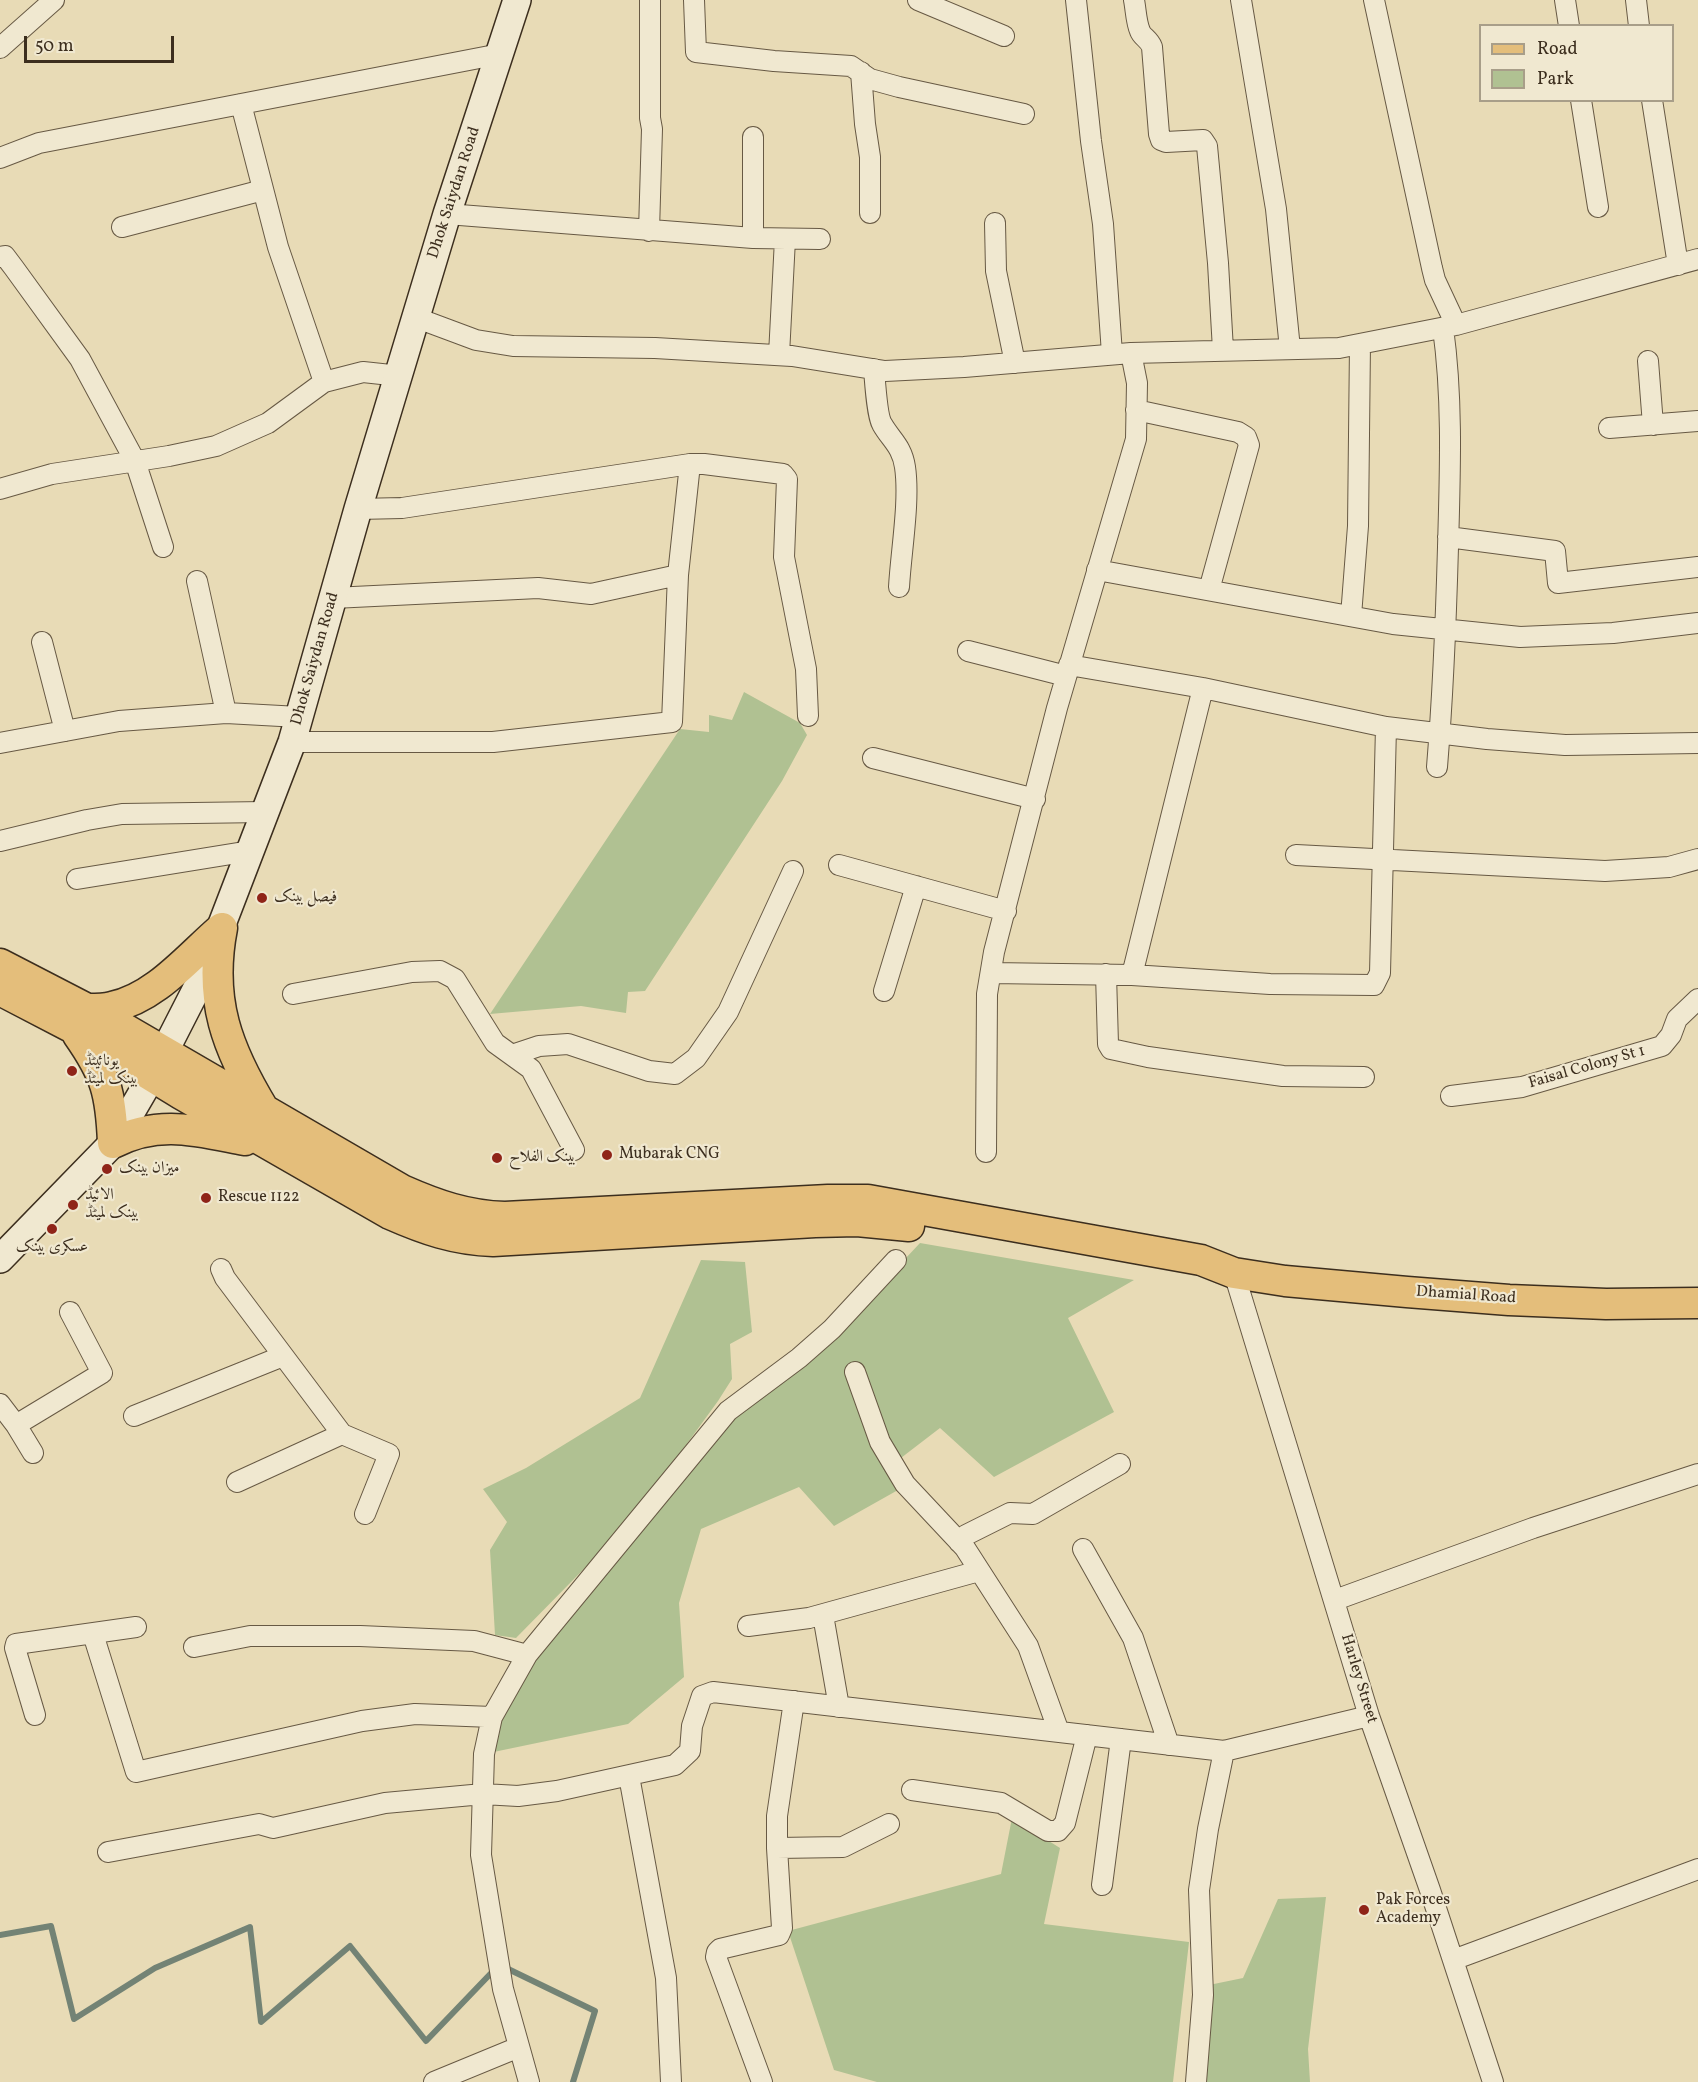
<!DOCTYPE html>
<meta charset="utf-8">
<style>
body{margin:0}
#map{position:relative;width:1698px;height:2082px;overflow:hidden;background:#e8dbb6;font-family:Vollkorn,serif}
canvas{display:block}
.legend{position:absolute;left:1479px;top:24px;width:195px;height:78px;box-sizing:border-box;background:#f0e8d0;border:2px solid #a89e89;margin:0;padding:8px 10px;list-style:none;font-size:18px;color:#3c2e1e}
.legend li{display:flex;align-items:center;gap:12px;height:30px}
.legend b{width:30px;border:2px solid #a89e89}
.scale{position:absolute;left:24px;top:36px;width:150px;height:27px;box-sizing:border-box;border:3px solid #3c2e1e;border-top:0;padding-left:8px;font-size:18px;line-height:21px;white-space:nowrap;color:#3c2e1e;-webkit-text-stroke:4px #f0e8d0;paint-order:stroke}
</style>
<div id="map">
<canvas width="1698" height="2082"></canvas>
<ul class="legend">
<li><b style="height:8px;background:#e4be7b"></b>Road</li>
<li><b style="height:16px;background:#b0c192"></b>Park</li>
</ul>
<div class="scale">50 m</div>
</div>
<script>
const ctx = document.querySelector('canvas').getContext('2d');
ctx.lineJoin = 'round';
function fill(path, color) {
  ctx.fillStyle = color;
  ctx.fill(path, 'evenodd');
}
function trace(path, color, width, dash) {
  ctx.strokeStyle = color;
  ctx.lineWidth = width;
  ctx.lineCap = dash ? 'butt' : 'round';
  ctx.setLineDash(dash || []);
  ctx.stroke(path);
}
function write(font, color, halo, rows, align = 'center') {
  ctx.font = font + ' Vollkorn,Amiri,serif';
  ctx.lineWidth = 4.5;
  ctx.setLineDash([]);
  ctx.textBaseline = 'middle';
  ctx.strokeStyle = halo;
  ctx.fillStyle = color;
  for (const [text, x, y, turn = 0] of rows) {
    ctx.save();
    ctx.translate(x, y);
    ctx.rotate((+turn || 0) * Math.PI / 180);
    ctx.textAlign = isNaN(turn) ? turn : align;
    if (halo) ctx.strokeText(text, 0, 0);
    ctx.fillText(text, 0, 0);
    ctx.restore();
  }
}
const green = new Path2D(`
 M744 692 800 723 807 735 782 781 645 991 628 992 626 1013 581 1006 490 1014 680 729 709 732V715L732 720Z
 M920 1243 1134 1280 1068 1318 1114 1412 994 1477 940 1428 897 1461 898 1490 834 1526 799 1487 701 1529 679 1603 684 1677 628 1724 484 1754 522 1671 727 1425 857 1310Z
 M701 1260 745 1262 752 1332 730 1344 732 1379 718 1401 630 1522 516 1638 495 1635 490 1550 507 1522 483 1489 526 1468 640 1398Z
 M1012 1818 1060 1848 1044 1924 1189 1942 1173 2082H877L834 2070 788 1931 1001 1874Z
 M1326 1897 1308 2049 1310 2082H1199L1209 1985 1243 1978 1278 1899Z`);
const stream = new Path2D(`
 M0 1935 51 1926 74 2019 155 1968 250 1927 261 2022 350 1946 426 2041 496 1968
 M504 1967 595 2011 573 2082`);
const street = new Path2D(`
 M694 0 696 52 774 61 851 66 870 79 899 87 1024 114
 M918 0 1004 36
 M1076 0 1091 141 1103 224 1112 354
 M1134 0C1136 10 1136 22 1140 31 1142 37 1149 39 1152 47L1159 134 1161 140 1166 142 1203 140 1207 146 1218 263 1223 350
 M1241 0 1276 209 1290 349
 M1374 0 1432 268 1435 280 1456 325
 M1565 0 1569 26
 M1636 0 1639 26
 M0 48 54 0
 M861 72 865 124 870 157V213
 M1581 100 1598 207
 M1652 100 1678 265
 M241 104 278 247 324 382
 M0 158 39 143 500 54
 M447 214 753 238 820 239
 M995 223 996 271 1015 363
 M122 227 263 190
 M649 231 652 129 650 118V0
 M753 238V137
 M0 257 5 256 14 268 80 359 135 461 163 547
 M417 318 476 340 513 346 655 348 792 356 885 371 964 367 1131 353 1339 348 1456 325 1698 259
 M779 355 785 239
 M1648 361 1653 425
 M874 369C875 381 877 416 882 424 891 440 902 446 905 467 910 501 901 551 899 587
 M1136 410 1238 432 1246 437 1249 445 1209 590
 M1609 428 1698 421
 M0 489 52 474 169 456 216 446 268 423 324 382 363 372 400 376
 M358 509 402 508 690 464H704L783 474 787 479 784 557 806 669 808 716
 M1448 537 1555 551 1558 583 1698 567
 M1097 570 1393 624 1520 637 1613 633 1698 623
 M197 581 226 713
 M333 598 538 588 591 594 678 575
 M1351 616 1358 526 1360 344
 M42 642 65 731
 M968 651 1066 676
 M1203 688 1386 727 1487 739 1565 745 1698 743
 M292 742H493L672 722 678 575 690 464
 M0 743 119 721 226 713 299 717
 M873 758 1035 799
 M1437 767C1443 694 1446 620 1448 547 1450 474 1453 400 1443 328
 M0 841 87 820 122 814 265 812
 M1296 855 1605 871 1669 867 1698 859
 M839 865 1006 911
 M77 879 250 851
 M991 973 1132 975 1203 688 1069 665
 M1106 974 1108 1044 1111 1049 1148 1057 1283 1076 1364 1077
 M1132 975 1270 984 1374 985 1380 973 1386 727
 M884 991 916 886
 M293 994 412 972 440 971 455 979 495 1043 531 1069 574 1150
 M512 1055 539 1046 568 1044 649 1071 675 1074 696 1058 728 1012 793 871
 M1451 1096 1522 1087 1662 1046 1671 1035 1677 1019 1698 999
 M986 1152 987 994 994 952 1057 708 1136 439 1137 383 1131 353
 M221 1269 225 1278 342 1434 389 1454 365 1514
 M1234 1273 1369 1716 1430 1890 1493 2082
 M855 1372 880 1442 905 1484 965 1548 1028 1646 1059 1732
 M0 1404 16 1425 33 1453
 M134 1416 283 1356
 M16 1425 102 1373 70 1312
 M237 1482 342 1434
 M959 1542 966 1535 1010 1513 1033 1514 1120 1464
 M1083 1549 1133 1638 1169 1745
 M1335 1600 1533 1528 1698 1474
 M823 1615 839 1707
 M748 1626 809 1618 979 1571
 M93 1634 136 1772 362 1721 415 1714 492 1717
 M194 1647 250 1636H360L474 1641 527 1655
 M35 1715 15 1648 16 1644 136 1627
 M629 1776 666 1978 671 2082
 M912 1790 1001 1803 1048 1831H1058L1065 1823 1087 1735
 M777 1848 843 1847 889 1824
 M108 1852 259 1824 273 1828 385 1803 483 1794 518 1796 557 1791 675 1765 690 1751 692 1726 702 1696 713 1692 1224 1751 1369 1716
 M1102 1885 1121 1739
 M1453 1960 1698 1869
 M434 2082 519 2047
 M529 2082 503 1989 481 1855 484 1754 492 1717 527 1655 728 1411 799 1358 832 1329 896 1260
 M762 2082 716 1957 717 1952 720 1949 779 1935 782 1928 777 1848V1816L794 1701
 M1196 2082 1203 1995 1199 1890 1208 1829 1224 1751`);
const secondary = new Path2D(`
 M0 1259 113 1143 152 1076 199 984 292 742 358 509 447 214 517 0`);
const primary = new Path2D(`
 M222 928C208 1000 227 1049 264 1110
 M0 964 118 1025 402 1190C436 1205 467 1216 505 1217L828 1200H868L1201 1260 1234 1273 1285 1281 1407 1292 1509 1300 1606 1304 1698 1303
 M0 990 75 1029 181 1094 390 1214C424 1229 455 1240 493 1241L815 1222 857 1221 909 1226
 M88 1009C96 1009 104 1009 112 1007 156 998 189 956 222 928
 M78 1035C106 1075 111 1093 113 1143 159 1119 198 1131 245 1140`);
const markers = [
 [262,898,6,"#8f2418"],
 [72,1071,6,"#8f2418"],
 [607,1155,6,"#8f2418"],
 [497,1158,6,"#8f2418"],
 [107,1169,6,"#8f2418"],
 [206,1198,6,"#8f2418"],
 [73,1205,6,"#8f2418"],
 [52,1229,6,"#8f2418"],
 [1364,1910,6,"#8f2418"]
];
const streetNames = [
 ["Dhok Saiydan Road",455,193,-72],
 ["Dhok Saiydan Road",316,659,-74],
 ["Faisal Colony St 1",1587,1068,-16],
 ["Dhamial Road",1466,1296,4],
 ["Harley Street",1358,1679,73]
];
const poiNames = [
 ["فیصل بینک",274,898],
 ["یونائیٹڈ",84,1062],
 ["بینک لمیٹڈ",84,1080],
 ["Mubarak CNG",619,1155],
 ["بینک الفلاح",509,1158],
 ["میزان بینک",119,1169],
 ["الائیڈ",85,1196],
 ["بینک لمیٹڈ",85,1214],
 ["Rescue 1122",218,1198],
 ["عسکری بینک",52,1248,"center"],
 ["Pak Forces",1376,1901],
 ["Academy",1376,1919]
];
fill(green, '#b0c192');
trace(stream, '#738375', 6);
trace(street, '#675944', 22);
trace(secondary, '#3c2e1e', 30);
trace(primary, '#3c2e1e', 33);
trace(street, '#f0e8d0', 20);
trace(secondary, '#f0e8d0', 27);
trace(primary, '#e4be7b', 30);
for (const [x, y, r, color] of markers) {
  const dot = new Path2D();
  dot.arc(x, y, r, 0, 2 * Math.PI);
  ctx.fillStyle = color;
  ctx.fill(dot);
  trace(dot, '#f0e8d0', 2);
}
write('16px', '#3c2e1e', '#f0e8d0', streetNames);
write('16px', '#3c2e1e', '#f0e8d0', poiNames, 'left');
</script>
